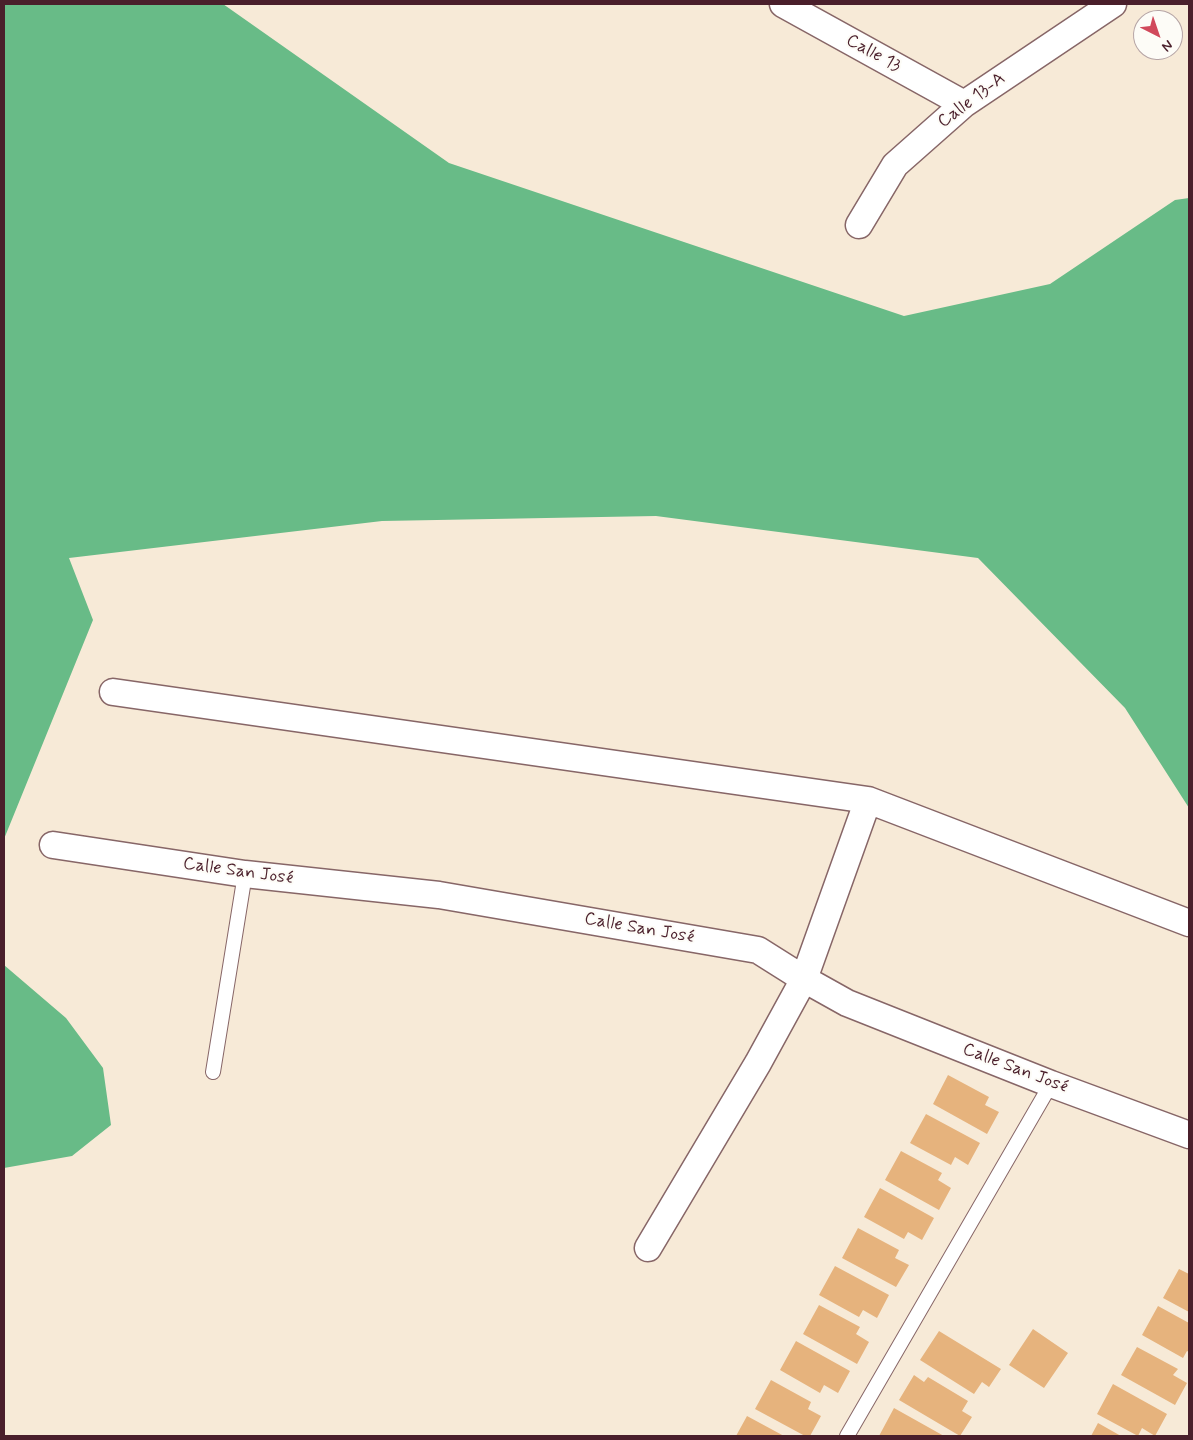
<!DOCTYPE html>
<meta charset="utf-8">
<style>
body{margin:0}
#map{position:relative;width:1193px;height:1440px;overflow:hidden;background:#f7ead7;font-family:Mynerve,sans-serif}
canvas{display:block}
.frame{position:absolute;inset:0;border:5px solid #4a1f2b;pointer-events:none}
.north{position:absolute;left:1133px;top:10px;width:50px;height:50px;box-sizing:border-box;background:#fdfcf7;border:1px solid #b5a4a5;border-radius:50%;rotate:139deg;font-size:14px;font-weight:700;line-height:20px;text-align:center;color:#4a1f2b}
.north::after{content:'';display:block;margin:auto;width:18px;height:22px;background:#d1495b;clip-path:polygon(50% 0,100% 100%,50% 72%,0 100%)}
</style>
<div id="map">
<canvas width="1193" height="1440"></canvas>
<div class="frame"></div>
<div class="north">N</div>
</div>
<script>
const ctx = document.querySelector('canvas').getContext('2d');
ctx.lineJoin = 'round';
function fill(path, color) {
  ctx.fillStyle = color;
  ctx.fill(path, 'evenodd');
}
function trace(path, color, width, dash) {
  ctx.strokeStyle = color;
  ctx.lineWidth = width;
  ctx.lineCap = dash ? 'butt' : 'round';
  ctx.setLineDash(dash || []);
  ctx.stroke(path);
}
function write(font, color, halo, rows, align = 'center') {
  ctx.font = font + ' Mynerve,sans-serif';
  ctx.lineWidth = 4;
  ctx.setLineDash([]);
  ctx.textBaseline = 'middle';
  ctx.strokeStyle = halo;
  ctx.fillStyle = color;
  for (const [text, x, y, turn = 0] of rows) {
    ctx.save();
    ctx.translate(x, y);
    ctx.rotate((+turn || 0) * Math.PI / 180);
    ctx.textAlign = isNaN(turn) ? turn : align;
    if (halo) ctx.strokeText(text, 0, 0);
    ctx.fillText(text, 0, 0);
    ctx.restore();
  }
}
const forest = new Path2D(`
 M4 4H223L449 163 904 316 1050 284 1175 200 1189 198V808L1125 708 978 558 656 516 382 521 69 558 93 620 4 839Z
 M4 965 66 1018 103 1068 111 1125 72 1156 4 1168Z`);
const building = new Path2D(`
 M948 1075 989 1097 985 1105 999 1112 987 1134 933 1104Z
 M926 1114 980 1143 968 1165 955 1157 951 1165 910 1143Z
 M901 1151 942 1173 938 1180 951 1188 939 1210 885 1180Z
 M880 1188 934 1218 922 1240 908 1232 904 1239 864 1217Z
 M858 1228 899 1250 895 1258 909 1265 896 1287 842 1258Z
 M835 1266 889 1295 877 1318 863 1310 859 1317 819 1295Z
 M1179 1269 1189 1274V1312L1163 1298Z
 M819 1305 860 1327 856 1334 869 1342 857 1364 803 1334Z
 M1158 1306 1189 1323V1352L1187 1351 1183 1358 1142 1335Z
 M1033 1329 1068 1353 1044 1388 1009 1365Z
 M939 1331 1001 1369 989 1387 982 1382 974 1394 920 1360Z
 M796 1341 850 1371 838 1393 824 1385 820 1393 780 1370Z
 M1137 1347 1178 1369 1173 1375 1187 1383 1175 1405 1121 1375Z
 M914 1375 924 1382 928 1377 968 1401 962 1411 972 1417 960 1436 899 1400Z
 M771 1380 811 1402 808 1409 821 1416 810 1436H805L755 1409Z
 M1113 1384 1167 1414 1155 1436 1142 1428 1138 1436 1097 1414Z
 M894 1408 944 1436H879Z
 M747 1416 784 1436H736Z
 M1098 1423 1121 1436H1091Z`);
const lane = new Path2D(`
 M213 1072 245 874
 M847 1436 1051 1084`);
const street = new Path2D(`
 M783 4 964 104
 M859 225 895 165 964 104 1113 4
 M113 692 868 800 1189 923
 M53 845 245 874 439 895 758 950 804 979 847 1003 1051 1084 1189 1135
 M648 1248 758 1063 804 979 868 800`);
const streetNames = [
 ["Calle 13",873,54,29],
 ["Calle 13-A",972,101,-37],
 ["Calle San José",238,872,8],
 ["Calle San José",639,929,10],
 ["Calle San José",1015,1069,21]
];
fill(forest, '#68bb87');
fill(building, '#e6b37d');
trace(lane, '#876667', 16);
trace(street, '#876667', 29);
trace(lane, '#fff', 14);
trace(street, '#fff', 26);
write('18px', '#4a1f2b', '#fdfcf7', streetNames);
</script>
